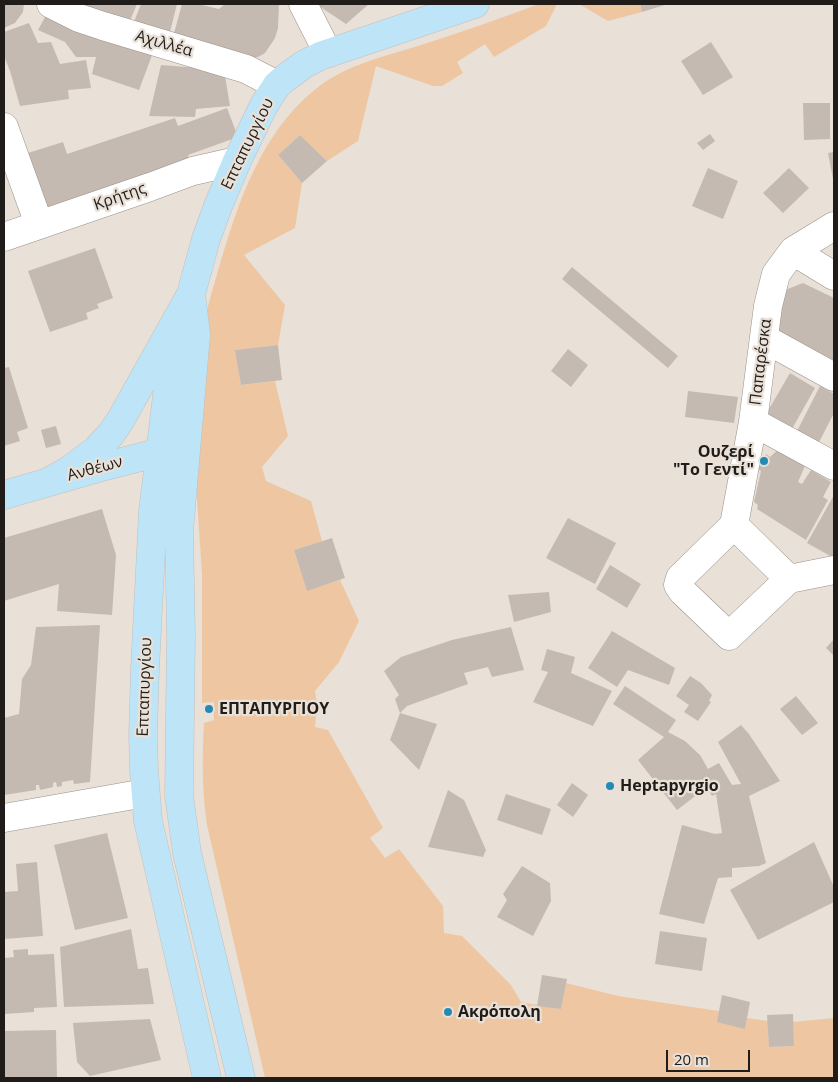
<!DOCTYPE html>
<meta charset="utf-8">
<style>
body{margin:0}
#map{position:relative;width:838px;height:1082px;overflow:hidden;background:#e9e0d7;font-family:"Open Sans",sans-serif}
canvas{display:block}
.frame{position:absolute;inset:0;border:5px solid #1f1c19;pointer-events:none}
.scale{position:absolute;left:666px;top:1050px;width:84px;height:22px;box-sizing:border-box;border:2px solid #1f1c19;border-top:0;padding-left:6px;font-size:15px;line-height:18px;white-space:nowrap;color:#1f1c19;-webkit-text-stroke:4px #e9e0d7;paint-order:stroke}
</style>
<div id="map">
<canvas width="838" height="1082"></canvas>
<div class="frame"></div>
<div class="scale">20 m</div>
</div>
<script>
const ctx = document.querySelector('canvas').getContext('2d');
ctx.lineJoin = 'round';
function fill(path, color) {
  ctx.fillStyle = color;
  ctx.fill(path, 'evenodd');
}
function trace(path, color, width, dash) {
  ctx.strokeStyle = color;
  ctx.lineWidth = width;
  ctx.lineCap = dash ? 'butt' : 'round';
  ctx.setLineDash(dash || []);
  ctx.stroke(path);
}
function write(font, color, halo, rows, align = 'center') {
  ctx.font = font + ' "Open Sans",sans-serif';
  ctx.lineWidth = 4.5;
  ctx.setLineDash([]);
  ctx.textBaseline = 'middle';
  ctx.strokeStyle = halo;
  ctx.fillStyle = color;
  for (const [text, x, y, turn = 0] of rows) {
    ctx.save();
    ctx.translate(x, y);
    ctx.rotate((+turn || 0) * Math.PI / 180);
    ctx.textAlign = isNaN(turn) ? turn : align;
    if (halo) ctx.strokeText(text, 0, 0);
    ctx.fillText(text, 0, 0);
    ctx.restore();
  }
}
const green = new Path2D(`
 M539 4H557L546 26 494 57 485 44 457 62 463 73 442 86H433L376 66 358 141 327 161 300 135 278 155 302 183 295 228 244 255 285 305 278 345 236 350 241 385 275 381 288 436 262 467 266 481 311 501 322 541 294 550 307 590 340 580 359 621 339 662 315 691 317 704 315 727 328 730 383 828 370 838 385 858 399 849 443 906 444 933 462 936 511 985 521 1002 561 1009 566 983 618 996 719 1011 745 1029 747 1018 768 1021 769 1047 794 1046 793 1022 834 1018V1078H265L207 825C202 791 202 758 204 723L214 720V702L202 703V574L196 484 204 322C208 305 213 288 218 271 236 209 256 146 303 100 312 92 322 83 333 77 359 62 389 55 418 46 459 33 499 19 539 4Z
 M579 4H640L642 12 608 21Z`);
const building = new Path2D(`
 M4 4H24L23 12 15 23 4 28Z
 M87 4H137L128 25 85 8Z
 M141 4H177L170 32 132 27Z
 M182 4H198L219 9 225 4H279L278 28 275 38 265 53 258 57 249 58 173 37Z
 M316 4H369L346 24Z
 M640 4H668L642 12Z
 M50 8 154 50 139 90 92 74 96 57H76L65 42 38 30Z
 M29 23 38 43 51 42 60 64 86 60 91 88 68 90 69 99 20 106 10 71 4 56V32Z
 M711 42 733 77 703 95 681 61Z
 M161 65 224 70 230 106 196 109 195 117 149 116Z
 M803 103H830V139L804 140Z
 M227 108 238 137 188 155 191 165 48 213 28 153 63 142 67 154 175 118 178 126Z
 M710 134 715 141 703 150 697 143Z
 M300 135 327 161 302 183 278 155Z
 M834 152V179H833L828 153Z
 M708 168 738 181 723 219 692 206Z
 M789 168 809 188 783 213 763 193Z
 M95 248 113 298 97 304 99 308 86 313 88 319 50 332 28 271Z
 M572 267 678 356 668 368 562 279Z
 M803 283 834 298V369L777 337 785 290Z
 M278 345 282 380 241 385 235 350Z
 M568 349 588 365 571 387 551 371Z
 M9 367 28 428 17 432 20 441 4 446V368Z
 M790 373 815 388 788 436 762 421Z
 M820 386 834 394V413L816 448 794 437Z
 M688 391 738 397 734 423 685 417Z
 M56 426 61 444 46 448 41 430Z
 M783 445 808 459 798 482 802 484 811 470 831 482 823 497 828 500 806 540 757 509 758 505 754 502 761 471 758 469 766 454 770 457Z
 M834 495V558L807 543Z
 M102 509 116 555 112 615 57 611 59 584 4 601V538Z
 M568 518 616 543 595 584 546 558Z
 M332 538 345 578 307 591 294 550Z
 M610 565 641 584 627 608 596 589Z
 M549 592 551 612 514 622 508 595Z
 M100 625 90 782 74 784 73 780 62 782V786L57 787 56 782 53 783V787L40 790 39 785H36V790L4 795V718L19 714 22 679 31 665 36 627Z
 M511 627 524 670 492 677 488 667 464 673 468 684 407 706 400 713 395 699 399 695 384 671 401 657 452 640Z
 M612 631 675 668 669 685 628 670 617 687 588 668Z
 M834 639V656L826 648Z
 M547 649 575 657 571 673 612 691 593 726 533 702 548 672 541 670Z
 M690 676 701 683 712 695 709 701 711 702 698 721 684 712 689 705 676 696Z
 M625 686 676 720 668 732 685 741 700 755 708 769 719 763 732 785 741 784 718 742 741 725 749 734 780 781 749 796 766 863 759 866 732 868V877L718 878 704 924 659 914 682 825 715 834 722 833 716 794 712 796 707 787 677 810 638 760 664 737 613 704Z
 M796 696 818 723 802 735 780 709Z
 M400 713 437 724 419 770 390 740Z
 M572 783 588 795 573 817 557 805Z
 M448 790 464 800 486 850 483 857 428 847Z
 M506 794 551 809 542 835 497 820Z
 M107 833 128 918 75 930 54 845Z
 M814 842 834 887V902L758 940 730 890Z
 M37 862 43 936 4 939V892L18 891 16 864Z
 M522 866 550 883 551 901 533 936 497 917 507 900 503 894Z
 M131 929 138 969 148 968 154 1004 64 1007 60 947Z
 M660 931 707 938 702 971 655 964Z
 M28 949V955L54 954 57 1007 34 1008V1012L4 1014V958L14 957 13 950Z
 M542 975 567 979 561 1009 537 1006Z
 M722 995 750 1002 745 1029 717 1022Z
 M793 1014 794 1046 769 1047 767 1015Z
 M150 1019 161 1060 90 1076 77 1062 73 1023Z
 M56 1030 57 1078H4V1031Z`);
const minor = new Path2D(`
 M51 4 79 18 103 26 246 69 277 85
 M303 4 328 53
 M4 127 39 224
 M4 237 150 187 193 171 237 161
 M793 251 834 276
 M765 339 834 377
 M753 422 834 466
 M734 525 789 579 729 636 683 592 678 585 680 578 734 525 753 422 768 306 776 274 793 251 834 226
 M789 579 834 570
 M4 818 145 793`);
const major = new Path2D(`
 M191 294 196 334 179 531 181 635 179 796 187 853 241 1078
 M176 322 153 511 145 669 143 735 144 771 148 821 207 1078
 M48 482 68 471 96 450 111 434 120 421 191 294 206 239 218 206 237 161 264 105 277 85 284 79 303 65 320 56 475 4
 M4 495 98 468 176 448`);
const markers = [
 [764,461,5,"#258ab3"],
 [209,709,5,"#258ab3"],
 [610,786,5,"#258ab3"],
 [448,1012,5,"#258ab3"]
];
const streetNames = [
 ["Αχιλλέα",164,44,16],
 ["Επταπυργίου",248,144,-64],
 ["Κρήτης",120,197,-19],
 ["Παπαρέσκα",761,362,-83],
 ["Ανθέων",95,469,-15],
 ["Επταπυργίου",145,687,-88]
];
const poiNames = [
 ["Ουζερί",754,452,"right"],
 ["\"Το Γεντί\"",754,470,"right"],
 ["ΕΠΤΑΠΥΡΓΙΟΥ",219,709],
 ["Heptapyrgio",620,786],
 ["Ακρόπολη",458,1012]
];
fill(green, '#eec7a2');
fill(building, '#c4bab2');
trace(minor, '#999088', 29);
trace(major, '#c0bfbf', 29);
trace(minor, '#fff', 28);
trace(major, '#bee5f7', 28);
for (const [x, y, r, color] of markers) {
  const dot = new Path2D();
  dot.arc(x, y, r, 0, 2 * Math.PI);
  ctx.fillStyle = color;
  ctx.fill(dot);
  trace(dot, '#e9e0d7', 2);
}
write('16px', '#1f1c19', '#e9e0d7', streetNames);
write('bold 16px', '#1f1c19', '#e9e0d7', poiNames, 'left');
</script>
